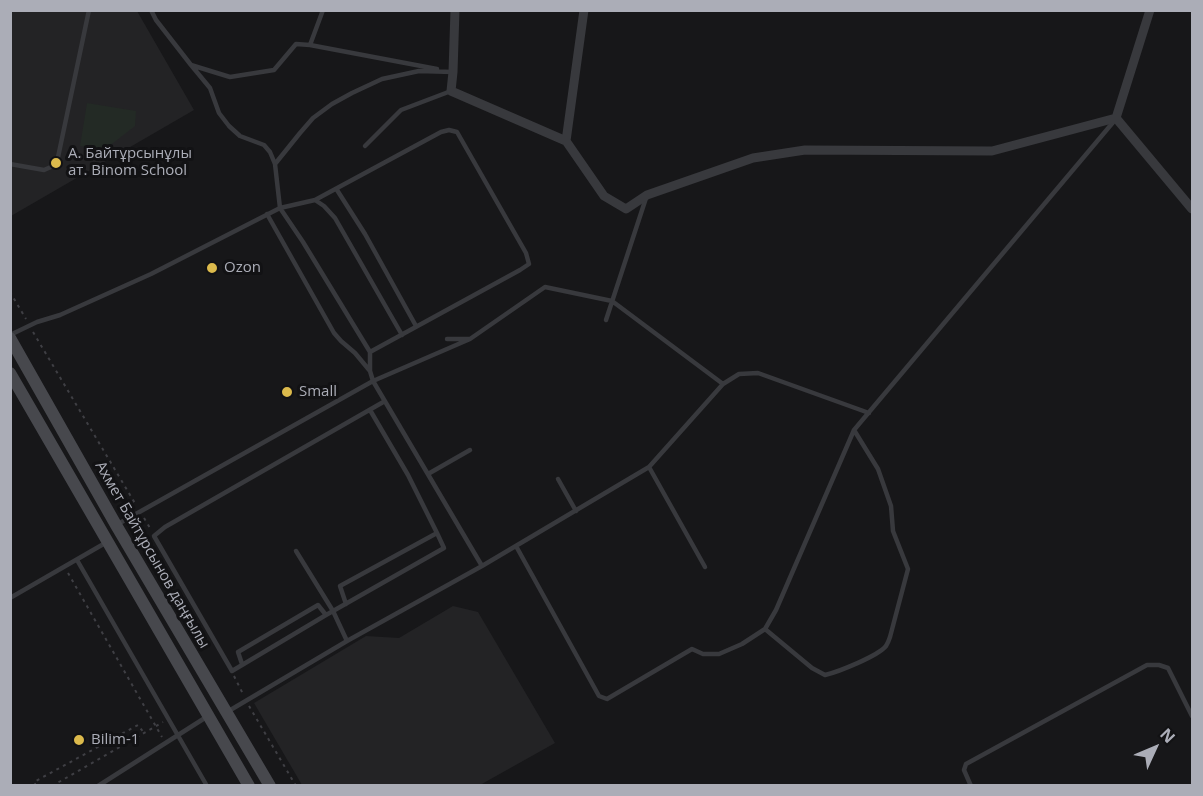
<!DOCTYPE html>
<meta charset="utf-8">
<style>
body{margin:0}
#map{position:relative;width:1203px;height:796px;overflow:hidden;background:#171719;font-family:"Open Sans",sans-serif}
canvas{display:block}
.frame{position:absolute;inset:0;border:12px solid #abadb7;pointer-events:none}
.north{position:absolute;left:1125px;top:718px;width:60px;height:60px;-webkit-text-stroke:4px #121214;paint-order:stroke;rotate:46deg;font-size:16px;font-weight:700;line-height:24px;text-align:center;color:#abadb7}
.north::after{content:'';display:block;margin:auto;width:21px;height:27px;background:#abadb7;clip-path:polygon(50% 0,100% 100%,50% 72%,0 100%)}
</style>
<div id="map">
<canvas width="1203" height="796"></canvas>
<div class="frame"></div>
<div class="north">N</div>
</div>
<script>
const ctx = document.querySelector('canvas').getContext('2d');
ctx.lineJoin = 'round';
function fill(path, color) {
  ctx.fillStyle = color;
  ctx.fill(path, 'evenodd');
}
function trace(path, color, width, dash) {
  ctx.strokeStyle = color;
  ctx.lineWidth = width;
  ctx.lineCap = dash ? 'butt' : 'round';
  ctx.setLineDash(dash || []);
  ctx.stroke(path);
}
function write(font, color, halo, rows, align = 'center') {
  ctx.font = font + ' "Open Sans",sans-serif';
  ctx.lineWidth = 6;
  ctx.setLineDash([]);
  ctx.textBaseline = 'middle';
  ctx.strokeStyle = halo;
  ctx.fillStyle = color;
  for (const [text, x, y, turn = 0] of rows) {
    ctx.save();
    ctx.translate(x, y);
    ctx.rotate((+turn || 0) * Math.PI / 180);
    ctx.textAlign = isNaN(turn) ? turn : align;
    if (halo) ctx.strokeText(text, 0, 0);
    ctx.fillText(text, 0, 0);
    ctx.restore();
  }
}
const built = new Path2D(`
 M11 11H137L194 110 11 216Z
 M453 606 478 612 555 743 480 785H302L254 703 366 636 399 638Z`);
const green = new Path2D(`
 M87 103 136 111 135 126 104 150 80 146Z`);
const path = new Path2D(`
 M10 292 26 319
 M33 332 136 505
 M144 518 150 528
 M68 573 162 737
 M234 676 244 696
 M249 706 296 786
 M36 786 34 782 138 725 144 733
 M52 786 163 722`);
const lane = new Path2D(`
 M151 10 156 20 191 65 230 77 274 70 296 44 310 45 437 69
 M310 45 323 10
 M191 65 210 88 219 113 229 126 240 136 264 145 270 152 275 164
 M453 72 419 71 382 79 352 93 332 104 313 118 300 133 275 164 280 208 303 242 370 352V371L373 381 470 339
 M365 146 401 110 451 91
 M10 164 44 170 53 166 57 162 89 10
 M337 190 365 234 416 326
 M315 200 441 132 449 130 457 132 526 253 529 264 520 270 370 352
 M267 214 334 333 341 341 355 353 370 371
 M606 320 646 198
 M10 335 37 322 60 315 151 274 280 208 315 200 324 206 335 218 402 335
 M447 339H470L545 287 612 301 723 384 739 374 758 373 869 413
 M370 410 408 475 437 533
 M649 467 705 567
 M428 474 470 450
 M558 479 576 511
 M118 524 373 381 482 566
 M516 546 599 696 607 699 692 649 703 654H719L742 644 765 629 776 610 854 430 1115 120
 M77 560 207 786
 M10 598 107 542
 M346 604 340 586 437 533 444 548 326 615 232 671 154 536 165 527 385 401
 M765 629 812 668 825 675C838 672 878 656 886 646 888 643 889 640 890 637L908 569 893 531 891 506 878 469 854 430
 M347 641 482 566 649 467 723 384
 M242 664 238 652 318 605 326 615
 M227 712 347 641 333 611 296 551
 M98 786 208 716
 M971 786 964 770 966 764 1147 665H1159L1168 668 1192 716`);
const street = new Path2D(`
 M455 10 453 72 451 91 566 141 584 10
 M1150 10 1116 118 1192 209
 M566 141 604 196 626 209 647 195 753 158 805 150 992 151 1116 118`);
const secondary = new Path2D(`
 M10 338 116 525 270 786
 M10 373 249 786`);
const markers = [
 [56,163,6,"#dcba4c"],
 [212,268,6,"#dcba4c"],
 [287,392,6,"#dcba4c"],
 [79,740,6,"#dcba4c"]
];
const poiNames = [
 ["А. Байтұрсынұлы",68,154],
 ["ат. Binom School",68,171],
 ["Ozon",224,268],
 ["Small",299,392],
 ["Bilim-1",91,740]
];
const streetNames = [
 ["Ахмет Байтұрсынов даңғылы",152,555,60]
];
fill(built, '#232325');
fill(green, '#232a25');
trace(path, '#3f3f44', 2, [3, 4.5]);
trace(lane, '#38393d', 4.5);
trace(street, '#38393d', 9);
trace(secondary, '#47484d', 12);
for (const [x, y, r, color] of markers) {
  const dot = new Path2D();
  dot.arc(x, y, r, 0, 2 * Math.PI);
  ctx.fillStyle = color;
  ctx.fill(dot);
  trace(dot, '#121214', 2);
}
write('15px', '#abadb7', '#121214', poiNames, 'left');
write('15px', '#abadb7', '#121214', streetNames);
</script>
